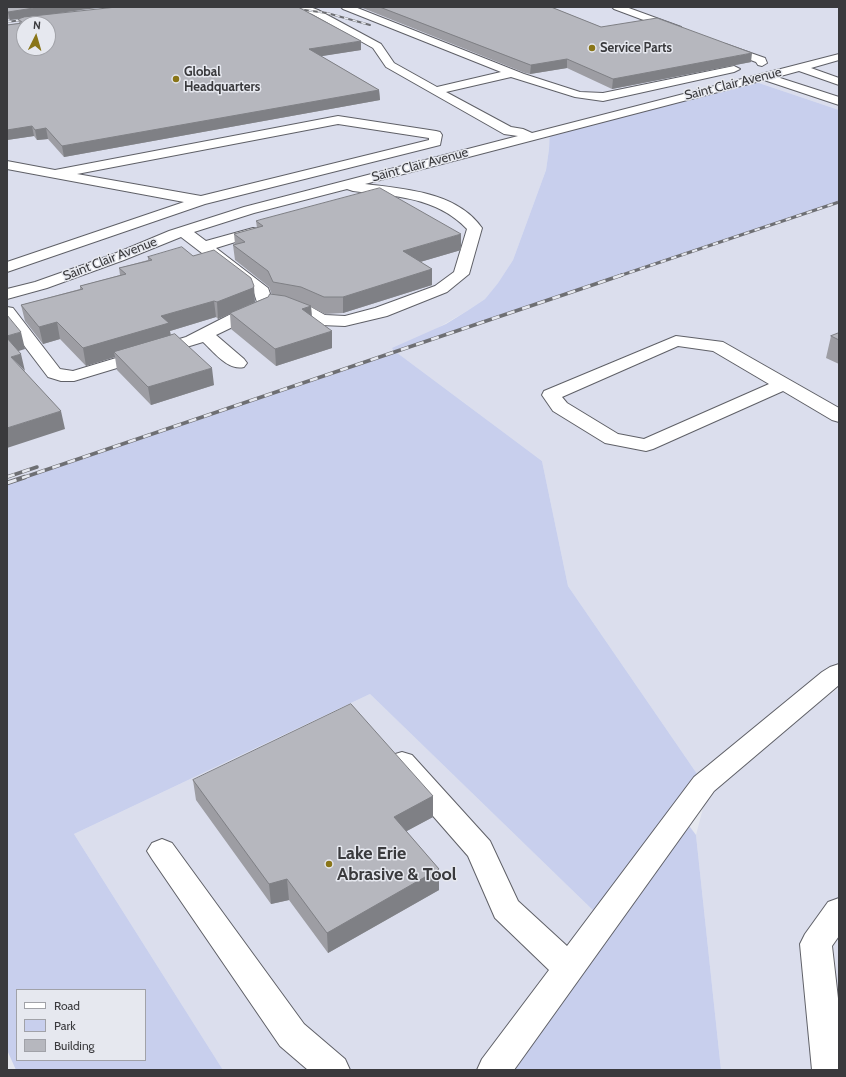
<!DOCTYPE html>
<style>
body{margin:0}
#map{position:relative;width:846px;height:1077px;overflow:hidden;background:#e6e8ef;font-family:Cabin,sans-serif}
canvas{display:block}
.frame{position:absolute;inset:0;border:8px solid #3a3a3d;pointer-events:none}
.legend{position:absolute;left:16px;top:989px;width:130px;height:72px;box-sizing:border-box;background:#e6e8ef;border:1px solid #a1a2a8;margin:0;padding:5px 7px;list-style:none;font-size:12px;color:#3a3a3d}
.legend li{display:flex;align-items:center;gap:8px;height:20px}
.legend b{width:20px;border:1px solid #a1a2a8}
.north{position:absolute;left:16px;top:16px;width:40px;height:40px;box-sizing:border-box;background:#e6e8ef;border:1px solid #a1a2a8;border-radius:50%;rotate:5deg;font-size:11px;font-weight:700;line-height:16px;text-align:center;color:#3a3a3d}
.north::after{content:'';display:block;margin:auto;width:14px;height:18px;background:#897518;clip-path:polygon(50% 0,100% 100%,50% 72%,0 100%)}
</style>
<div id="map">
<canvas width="846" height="1077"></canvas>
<div class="frame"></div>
<ul class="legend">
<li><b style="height:5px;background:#fff"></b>Road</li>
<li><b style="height:11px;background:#c8cfed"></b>Park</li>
<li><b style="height:11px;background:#b6b7be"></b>Building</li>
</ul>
<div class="north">N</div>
</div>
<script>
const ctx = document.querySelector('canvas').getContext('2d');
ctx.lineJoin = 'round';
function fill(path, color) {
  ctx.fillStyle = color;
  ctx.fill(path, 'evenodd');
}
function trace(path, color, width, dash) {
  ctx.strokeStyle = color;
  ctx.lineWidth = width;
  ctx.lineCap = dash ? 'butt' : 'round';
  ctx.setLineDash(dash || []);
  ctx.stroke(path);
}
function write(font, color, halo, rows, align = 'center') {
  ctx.font = font + ' Cabin,sans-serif';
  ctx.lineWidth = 3;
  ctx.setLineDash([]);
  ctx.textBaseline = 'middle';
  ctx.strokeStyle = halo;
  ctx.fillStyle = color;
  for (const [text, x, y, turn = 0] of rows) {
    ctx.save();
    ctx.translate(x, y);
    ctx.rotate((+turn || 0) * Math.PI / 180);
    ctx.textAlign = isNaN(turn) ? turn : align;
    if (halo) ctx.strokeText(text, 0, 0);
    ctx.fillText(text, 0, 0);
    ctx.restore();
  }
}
const built = new Path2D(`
 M7 7H839V110L750 80 551 130 549 149 546 170 513 260 498 283 485 299 467 311 396 352 839 202V673L704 784 568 586 542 461 396 352 7 483ZM24 24H48V48H24Z
 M839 688V1070H721L696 835 708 789 765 741Z
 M370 694 604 921 494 1070H223L74 834Z`);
const green = new Path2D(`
 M750 80 839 110V202L396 352 542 461 568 586 704 784 681 815 696 835 721 1070H494L604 921 370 694 74 834 223 1070H16L7 1050V483L395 352 392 348 446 324 467 311 485 299 498 283 513 260 546 170 549 149 550 130ZM17 990H145V1060H17Z`);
const minor = new Path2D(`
 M295 7H310L318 10 381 44 394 63 437 87 501 72 343 9 341 7H355L524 74 580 92 603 93 734 66 740 69 734 72 603 101 575 97 511 77 446 92 511 127 523 129 532 133 839 54V60L811 68 839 78V85L799 71 777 77 839 97V105L764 80 365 184C405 189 457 192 482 228L469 274 447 292 387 316 345 326 321 325 315 324 299 315 277 310 275 306 277 302 283 301 311 307 325 315 345 316 375 308 435 286 454 272 467 229C437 197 394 196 353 191L347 189 254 213 194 232 206 241 253 228 258 229 260 232 258 235 216 248 268 288 273 302 269 312 241 323 216 335 244 359 247 363 244 367C228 371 214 352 203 342L74 381H61L48 377 7 323V307L13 308 60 369 73 371 186 337 229 315 256 305 257 302 254 293 181 237 124 260 47 288 7 299V289L35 282 114 254 169 231 244 207 518 136 504 134 386 67 373 48 312 14 297 9Z
 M612 7H626L681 27 682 29 681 31H673L614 9Z
 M725 44 765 58 767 63 762 66 758 65 756 62 721 49 720 47Z
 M338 116 436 131 440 132 442 135 440 145 205 204 7 272V262L184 202 7 169V161L55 170ZM338 124 429 138V140L201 196 77 174Z
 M676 336 723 342 839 408V422L832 420 783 391 653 449 646 451 605 443 553 411 542 395 544 391ZM678 346 713 351 769 384 644 439 618 434 567 403 562 397Z
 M839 664V685L714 791 514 1070H477L482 1059 549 970 495 918 468 856 392 769 388 762 392 755 402 752 412 755 490 841 518 901 567 946 694 777 822 672 830 667Z
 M162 839 172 843 304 1024 345 1059 350 1070H308L280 1046 152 859 147 851 152 843Z
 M839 898V936L832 946 839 1007V1070H812L800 944 805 934 828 902Z`);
const railFar3 = new Path2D(`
 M282 7 327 13 370 25
 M7 22 29 19`);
const railFar2 = new Path2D(`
 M619 276 839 202`);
const railFar1 = new Path2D(`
 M7 477 37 467
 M22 478 622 275`);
const rail = new Path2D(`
 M7 483 25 477`);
const wall = new Path2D(`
 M7 7 81 10 50 14 361 50 321 56 379 90 380 100 64 157 48 139 37 140 34 136 7 140V25L19 23 18 19 10 20 7 18Z
 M360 7H551L601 27 751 62 612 89 567 68 530 74 525 73Z
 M256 221 461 250 420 262 432 269V285L343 313 325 314 311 307 312 316 332 348 276 366 231 329 230 314 218 319 216 317 170 331 171 336 214 385 151 405 117 370 115 357 86 366 60 339 43 344 25 321 21 305 80 289V286L120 275 119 268 148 260V257L255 302 268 297 272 295 269 287 235 260 233 245 235 244 234 234 257 228Z
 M839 333V364L826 358 831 336Z
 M193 780 433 796V817L406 831 439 869V890L328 953 289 900 271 904 196 800Z`);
const shadedWall = new Path2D(`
 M40 7H107L81 10 10 20 8 12Z
 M361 41V50L310 58 309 49Z
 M752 53 751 62 612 89 613 79Z
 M567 59V68L530 74 531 65Z
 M379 90 380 100 64 157 62 146Z
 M32 126 34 136 7 140V130Z
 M46 128 48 139 37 140 35 130Z
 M461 234V250L403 267V251Z
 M432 269V285L343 313V297Z
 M254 286 255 302 230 313V314L218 319 217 302Z
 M214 301 216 317 170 331 171 340 114 352 115 357 86 366 83 348 161 316Z
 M311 306 312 323 302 309Z
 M57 322 60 339 43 344 39 327Z
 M332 331V348L276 366 275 349Z
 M21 332 25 349 9 354 7 343V336Z
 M21 354 25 371 11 357Z
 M212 368 214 385 151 405 148 387Z
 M61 411 65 429 7 448V428Z
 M433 796V817L394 838V817Z
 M439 869V890L328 953 327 933Z
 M287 879 289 900 271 904 269 884Z`);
const building = new Path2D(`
 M7 7H40L8 12 7 11Z
 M117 7H298L361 41 309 49 379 90 62 146 46 128 35 130 32 126 7 130V25L23 23 18 19 24 17ZM24 24H48V48H24Z
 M380 7H551L601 27 657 18 752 53 613 79 567 59 531 65Z
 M380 188 461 234 403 251 432 269 343 297H324L301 287 273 282 268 271 233 245 245 242 234 234 263 226 256 221 259 220Z
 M182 247 193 256 214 250 251 278 254 286 253 288 217 302 214 301 161 316 169 323 83 348 57 322 39 327 21 305 83 289 80 286 126 274 119 268 152 260 148 257Z
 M270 294 285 296 311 306 302 309 332 331 275 349 230 313 268 297Z
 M7 315 21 332 7 336Z
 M839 333V340L831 336Z
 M175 334 212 368 148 387 114 352Z
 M7 338 21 354 11 357 61 411 7 428Z
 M351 704 433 796 394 817 439 869 327 933 287 879 269 884 193 780Z`);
const markers = [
 [592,48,4,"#897518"],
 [176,79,4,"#897518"],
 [329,864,4,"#897518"]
];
const farPoinames = [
 ["Service Parts",600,48],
 ["Global",184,72],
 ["Headquarters",184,87]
];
const farStreetnames = [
 ["Saint Clair Avenue",733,84,-14],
 ["Saint Clair Avenue",420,165,-15],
 ["Saint Clair Avenue",110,259,-21]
];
const nearPoinames = [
 ["Lake Erie",337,854],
 ["Abrasive & Tool",337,875]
];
fill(built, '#dbdeed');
fill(green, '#c8cfed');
trace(minor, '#5f6067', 2);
fill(minor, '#fff');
trace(railFar3, '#6e6f73', 2);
trace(railFar2, '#6e6f73', 3);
trace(railFar1, '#6e6f73', 3.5);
trace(rail, '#6e6f73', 4.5);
trace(railFar3, '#e6e8ef', 1.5, [4.5]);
trace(railFar2, '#e6e8ef', 2, [5.5]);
trace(railFar1, '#e6e8ef', 2.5, [8]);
trace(rail, '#e6e8ef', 3, [10]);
fill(wall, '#9d9da3');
fill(shadedWall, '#7f8085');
fill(building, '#b6b7be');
trace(building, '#7f8085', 1);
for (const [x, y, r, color] of markers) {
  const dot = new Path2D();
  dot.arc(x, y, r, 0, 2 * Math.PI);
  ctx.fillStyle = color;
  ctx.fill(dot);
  trace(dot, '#e6e8ef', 1.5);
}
write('bold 13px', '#3a3a3d', '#e6e8ef', farPoinames, 'left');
write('13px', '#3a3a3d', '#e6e8ef', farStreetnames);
write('bold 18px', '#3a3a3d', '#e6e8ef', nearPoinames, 'left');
</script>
